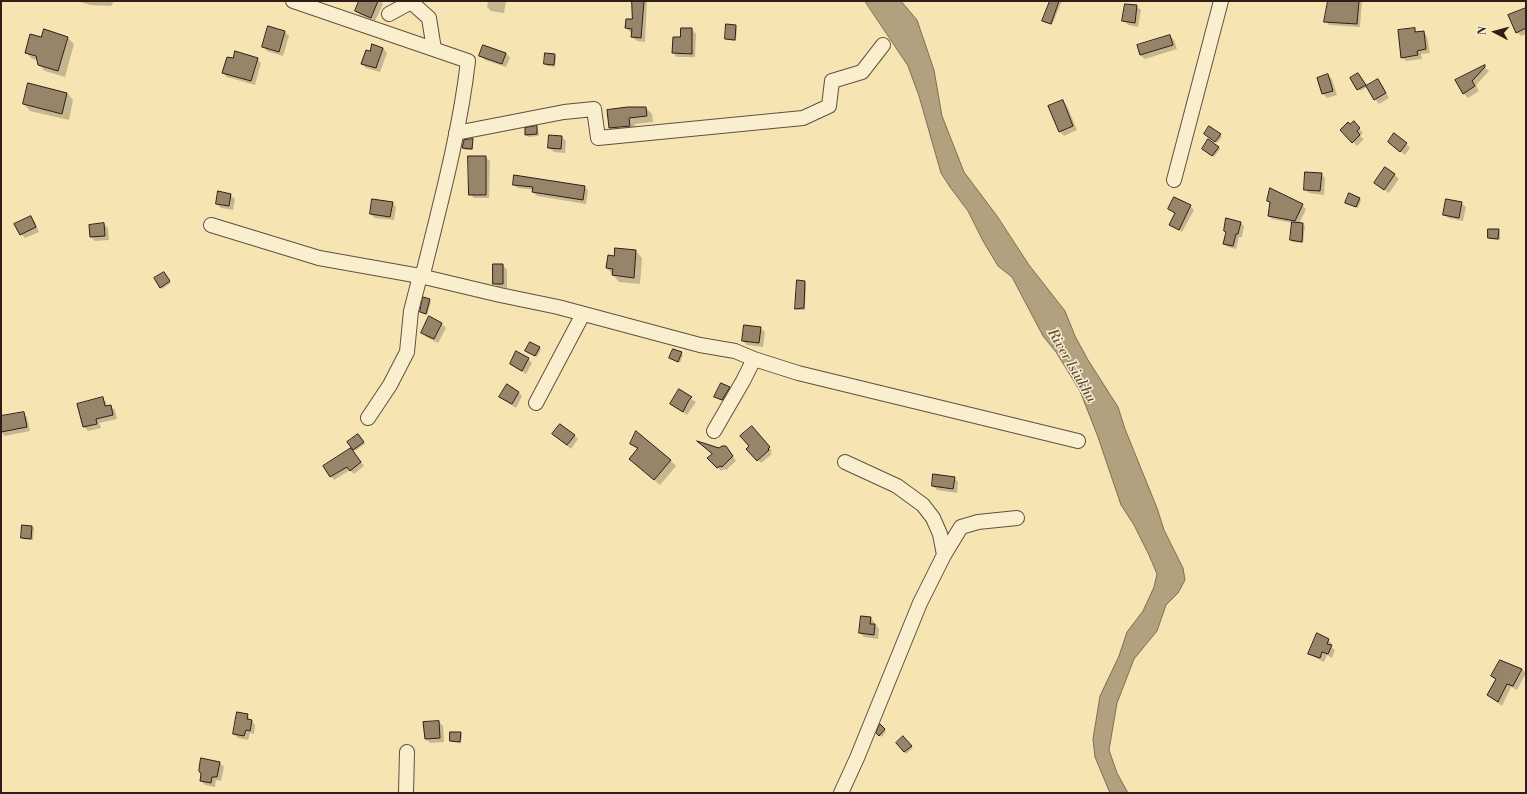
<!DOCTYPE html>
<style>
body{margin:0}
#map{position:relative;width:1527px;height:794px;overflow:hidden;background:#f6e5b3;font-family:"Libre Bodoni",serif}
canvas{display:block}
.frame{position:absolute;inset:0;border:2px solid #2e1e17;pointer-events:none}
.north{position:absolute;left:1475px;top:12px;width:40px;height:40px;-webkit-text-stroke:3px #f9eece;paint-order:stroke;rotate:276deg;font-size:11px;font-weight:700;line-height:16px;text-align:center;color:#2e1e17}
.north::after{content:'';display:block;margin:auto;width:14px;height:18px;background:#2e1e17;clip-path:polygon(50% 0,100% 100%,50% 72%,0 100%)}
</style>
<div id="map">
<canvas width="1527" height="794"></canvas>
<div class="frame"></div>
<div class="north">N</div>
</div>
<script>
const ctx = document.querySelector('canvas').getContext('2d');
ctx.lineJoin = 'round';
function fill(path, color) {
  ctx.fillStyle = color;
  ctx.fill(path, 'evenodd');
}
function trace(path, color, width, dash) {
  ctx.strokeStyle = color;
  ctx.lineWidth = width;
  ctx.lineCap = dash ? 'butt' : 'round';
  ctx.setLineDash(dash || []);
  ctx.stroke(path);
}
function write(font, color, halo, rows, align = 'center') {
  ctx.font = font + ' "Libre Bodoni",serif';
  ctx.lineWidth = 3;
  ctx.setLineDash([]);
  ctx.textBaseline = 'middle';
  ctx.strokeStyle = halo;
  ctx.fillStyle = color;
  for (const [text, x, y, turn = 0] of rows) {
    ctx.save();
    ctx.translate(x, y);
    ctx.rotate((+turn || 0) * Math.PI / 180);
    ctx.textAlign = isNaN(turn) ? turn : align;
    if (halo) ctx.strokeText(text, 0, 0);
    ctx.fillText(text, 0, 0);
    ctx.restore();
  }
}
const water = new Path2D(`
 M865 1H901L917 20 934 70 942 116 964 172 997 216 1029 265 1065 311 1075 336 1088 360 1118 407 1125 429 1157 508 1164 530 1183 568 1185 580 1178 593 1166 605 1157 631 1134 659 1117 703 1109 750 1117 773 1128 793H1110L1095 757 1093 739 1100 696 1119 656 1127 632 1143 611 1154 587 1157 574 1149 555 1134 525 1121 505 1098 437 1080 391 1056 352 1043 336 1012 277 998 266 983 241 968 211 950 187 941 173 919 96 908 66Z`);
const shadow = new Path2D(`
 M77 1H114L111 6 90 5Z
 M360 1H380L383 4 375 21 360 15 356 11Z
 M488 1H506L504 13 491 11 487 7Z
 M633 1H647L645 42 637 41 632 37 633 32H630L626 28 633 20Z
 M1051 1H1062L1052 25 1043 20Z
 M1329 1H1362L1360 27 1329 25 1326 21Z
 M1136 6 1141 10 1138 27 1128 25 1124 21Z
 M1526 10V34L1521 36 1517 32Z
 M735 26 737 28 736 41 728 40 726 39Z
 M269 27 285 32 289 36 283 56 267 51 263 46Z
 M682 29H692L696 34 695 57H677L673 53 681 38Z
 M1414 29 1418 33 1423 32 1427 36 1430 53 1421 54 1422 59 1406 61 1402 57Z
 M44 31 68 38 74 44 65 77 45 71 39 65 38 60 32 59 26 52 42 39Z
 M1170 36 1174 40 1177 49 1145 59 1140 55Z
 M372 45 383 48 387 53 380 72 366 68 362 64 370 52Z
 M506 53 510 58 506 67 485 60 481 56Z
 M555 55 556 57 555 67 547 66 545 64Z
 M257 59 261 63 255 85 227 77 223 73 234 60Z
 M1484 67 1489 71 1476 85 1479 91 1468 98 1464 94 1457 81Z
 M1358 74 1367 87 1360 91 1351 78Z
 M1328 75 1332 79 1337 95 1327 98 1323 94Z
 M1378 81 1382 85 1389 98 1379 104 1375 99 1368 86Z
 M67 93 73 100 69 120 30 111 24 104Z
 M1063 102 1067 106 1077 130 1064 136 1060 132Z
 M646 108 652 114 653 122 635 124 636 133 616 134 609 128 608 111Z
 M1354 123 1363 133 1360 136 1364 139 1357 146 1341 130Z
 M536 127 538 129 539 136 528 137 526 135V129Z
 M1207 135H1220L1222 137 1217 143Z
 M562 137 566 141 565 153 554 152 549 148Z
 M472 140 473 141V150H465L463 148Z
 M1406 144 1410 148 1405 155 1393 146Z
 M1218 148 1220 149 1214 157 1205 150Z
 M485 157 490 161 489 198H474L470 194Z
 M1321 174 1325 178 1324 195 1309 193 1305 189Z
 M1395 175 1399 179 1389 193 1380 187Z
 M514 185 584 187 588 190 586 204 537 196 533 192 534 190 518 188Z
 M230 195 235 199 233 210 221 208 217 204Z
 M1360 199 1361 201 1358 208 1346 202Z
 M1268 201 1302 205 1306 209 1299 224 1305 226 1303 243 1293 242 1291 240 1293 223 1272 219 1269 216 1271 203Z
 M392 203 396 207 394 220 375 218 371 214Z
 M1461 203 1466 207 1463 221 1448 218 1444 214Z
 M1190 206 1194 210 1182 232 1170 225 1175 214 1169 209Z
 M31 217 35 222 39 232 25 238 21 234Z
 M1241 223 1244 226 1242 237H1239L1236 249 1228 247 1224 244Z
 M104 224 108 228 109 240 95 241 91 237 90 226Z
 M1498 230 1500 232V240L1490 239 1489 238Z
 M616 249 636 251 642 258 640 284 619 282 607 268 615 257Z
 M503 265 507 270V288L498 287 494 283Z
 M165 275 171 283 162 289 160 287Z
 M804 282 806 284 805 310H797L796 308Z
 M429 300 431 302 427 315 422 313 421 312Z
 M430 317 442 324 446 328 438 343 426 337 422 332Z
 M760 328 765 332 763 347 747 345 743 341Z
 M539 348 541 349 537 357 528 352Z
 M673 350 683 355 680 363 671 358Z
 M528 359 532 363 526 374 515 368 511 364Z
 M729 388 731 390 724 402 717 398Z
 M680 391 696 402 687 415 672 404Z
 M518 392 522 396 516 408 505 401 501 397Z
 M102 398 106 402 107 407 111 406 115 410 117 419 99 423 101 428 88 431 84 427Z
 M23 413 27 417 30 431 5 436 1 432V417Z
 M755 431 772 451 770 453 772 454 761 463 748 449 750 446Z
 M553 434 574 435 578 439 571 449Z
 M360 437 365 444 355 451 349 442Z
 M631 444 670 460 676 466 660 485 630 459 638 450Z
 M351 449 364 466 354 474 350 470 334 480 324 466Z
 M730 452 736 461 726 470 724 469 721 471 709 458Z
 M954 478 958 482 957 493 937 490 933 486Z
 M32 527 34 528 33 540 23 539 22 537Z
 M871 618 879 629 878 639 864 637 860 633Z
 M1328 640 1332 644 1331 647 1335 650 1332 658 1327 655 1324 662 1314 657 1310 653Z
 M1522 669 1526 673 1517 690 1511 687 1502 706 1488 695 1497 680 1493 676Z
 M247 715 255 725 254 734 250 733 248 740 238 738 234 734Z
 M439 722 443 726 444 742 430 743 426 739Z
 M880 726 886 731 882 737 877 733Z
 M460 733 462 735 461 743 453 742 451 741Z
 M903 738 913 748 906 754 897 743Z
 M220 763 224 767 221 781 216 780 215 787 205 785 201 781Z`);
const building = new Path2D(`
 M359 1H378L371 18 355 11Z
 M632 1H644L641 38 631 37 632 29 625 28 626 19H632Z
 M1050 1H1059L1051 24 1042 21Z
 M1328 1H1359L1357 24 1324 22Z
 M1125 4 1137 5 1135 23 1122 21Z
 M1526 8V28L1516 33 1508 15Z
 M726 24 736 25 735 40 725 39Z
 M268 26 285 31 279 52 262 47Z
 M681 28H692V54L672 53 673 37H680Z
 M1415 28V32L1424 31 1426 49 1417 51 1418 55 1401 58 1398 30Z
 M44 29 68 37 58 71 38 65 36 56 25 53 30 34 41 37Z
 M1170 35 1173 45 1140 55 1137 45Z
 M372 44 383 48 376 68 361 64 366 50 370 51Z
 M483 45 506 53 502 64 479 56Z
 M235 51 258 58 251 81 222 73 227 57 233 58Z
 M545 53 555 54 554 65 544 64Z
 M1485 65V67L1472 81 1475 86 1463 94 1455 80Z
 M1358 73 1366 85 1357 90 1350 78Z
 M1328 74 1333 91 1322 94 1317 78Z
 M1378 79 1386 93 1374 100 1366 86Z
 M28 83 67 93 62 114 23 104Z
 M1063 100 1073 126 1059 132 1048 106Z
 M628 107H646L647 116 629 118 630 126 609 128 607 110Z
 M1354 121 1360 128 1357 131 1360 135 1352 143 1340 130 1348 122 1350 124Z
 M537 126V134L525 135V128Z
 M1209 126 1221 134 1215 142 1204 134Z
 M1394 133 1407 143 1400 152 1388 142Z
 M549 135 562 136 561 149 548 148Z
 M473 139 472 149 462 148 464 140Z
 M1208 139 1219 147 1212 156 1202 149Z
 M468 156H486V195H469Z
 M1385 167 1395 174 1384 190 1374 183Z
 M1305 172 1322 173 1320 191 1304 190Z
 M514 175 585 186 583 200 532 192 533 187 513 185Z
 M1270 188 1303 204 1295 221 1268 216 1270 202 1267 201Z
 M218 191 231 194 229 206 216 204Z
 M1349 193 1360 198 1356 207 1345 203Z
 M1174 197 1191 205 1179 230 1169 225 1175 213 1168 209Z
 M372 199 393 202 390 217 370 214Z
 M1446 199 1462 202 1459 218 1443 215Z
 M31 216 36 227 20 235 14 224Z
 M1226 218 1241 222 1238 234H1236L1233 246 1223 244 1226 232 1224 231Z
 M1292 222 1303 223 1302 242 1290 240Z
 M104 223 105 236 90 237 89 225Z
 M1488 229H1499L1498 239 1488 238Z
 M615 248 636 250 634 278 612 275 613 269 606 268 608 255 614 256Z
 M493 264H503V284H493Z
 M164 272 170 281 160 288 154 278Z
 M797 280 805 281 804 308 795 309Z
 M423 297 430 299 426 314 420 312Z
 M429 316 442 323 434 339 421 333Z
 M744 325 761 327 759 343 742 341Z
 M530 342 540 347 535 356 525 351Z
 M673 349 682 352 678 362 669 358Z
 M516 351 529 358 522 371 510 364Z
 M721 383 730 387 722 400 714 397Z
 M507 384 519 392 512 404 499 397Z
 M679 389 692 397 689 400 683 412 670 404Z
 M103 397 105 406 111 405 113 415 96 419 97 424 83 427 77 404Z
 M24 412 27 427 1 432V416Z
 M560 424 575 435 567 445 552 434Z
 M752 426 770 447 768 449 769 450 757 461 746 449 749 446 740 436Z
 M636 431 671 460 654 480 629 459 638 448 630 444Z
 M358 434 364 442 353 450 347 442Z
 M697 441 719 448 722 446H726L733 456 722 467 720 466 717 468 707 458 712 454Z
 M351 448 361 462 350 471 347 467 330 477 323 466Z
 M933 474 955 477 953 489 932 486Z
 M22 525 32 526 31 539 21 538Z
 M861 616 871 617 870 624H875L874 635 859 633Z
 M1317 633 1329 639 1327 644 1332 645 1328 654 1322 652 1320 658 1308 654Z
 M1500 660 1522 669 1513 686 1507 684 1498 702 1487 695 1496 679 1491 676Z
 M237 712 248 714 247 719 252 720 250 731 246 730 244 736 233 734Z
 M439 721 440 738 425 739 423 722Z
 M880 724 885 729 879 736 876 733Z
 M450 732H461L460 742 450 741Z
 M903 736 912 746 904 752 896 743Z
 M201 758 220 762 217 777H212L211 783 200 781 201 774 199 771Z`);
const minor = new Path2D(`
 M389 14 411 2 429 18 434 49
 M456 133 564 112 594 109 598 138 803 118 829 106 832 81 862 72 883 45
 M1174 180 1221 1
 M211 225 319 258 420 276 424 270C441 201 460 131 468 61L293 1
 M754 359 798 373 1078 441
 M536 403 583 314
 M368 418 390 385 407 352 411 311 420 276 500 295 558 307 700 345 735 351 754 359 743 381 714 431
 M944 555 961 527 978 522 1017 518
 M406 793 407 752
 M841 793 857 758 920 603 944 555 940 534 933 518 923 505 897 486 845 462`);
const waterNames = [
 ["River Isiukhu",1071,366,60]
];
fill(water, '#b2a17e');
trace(water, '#7d6d55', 1);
fill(shadow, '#0003');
fill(building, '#968568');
trace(building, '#2e1e17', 1);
trace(minor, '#60503e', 16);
trace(minor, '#f9eece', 14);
write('italic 14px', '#5c4c3b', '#f9eece', waterNames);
</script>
